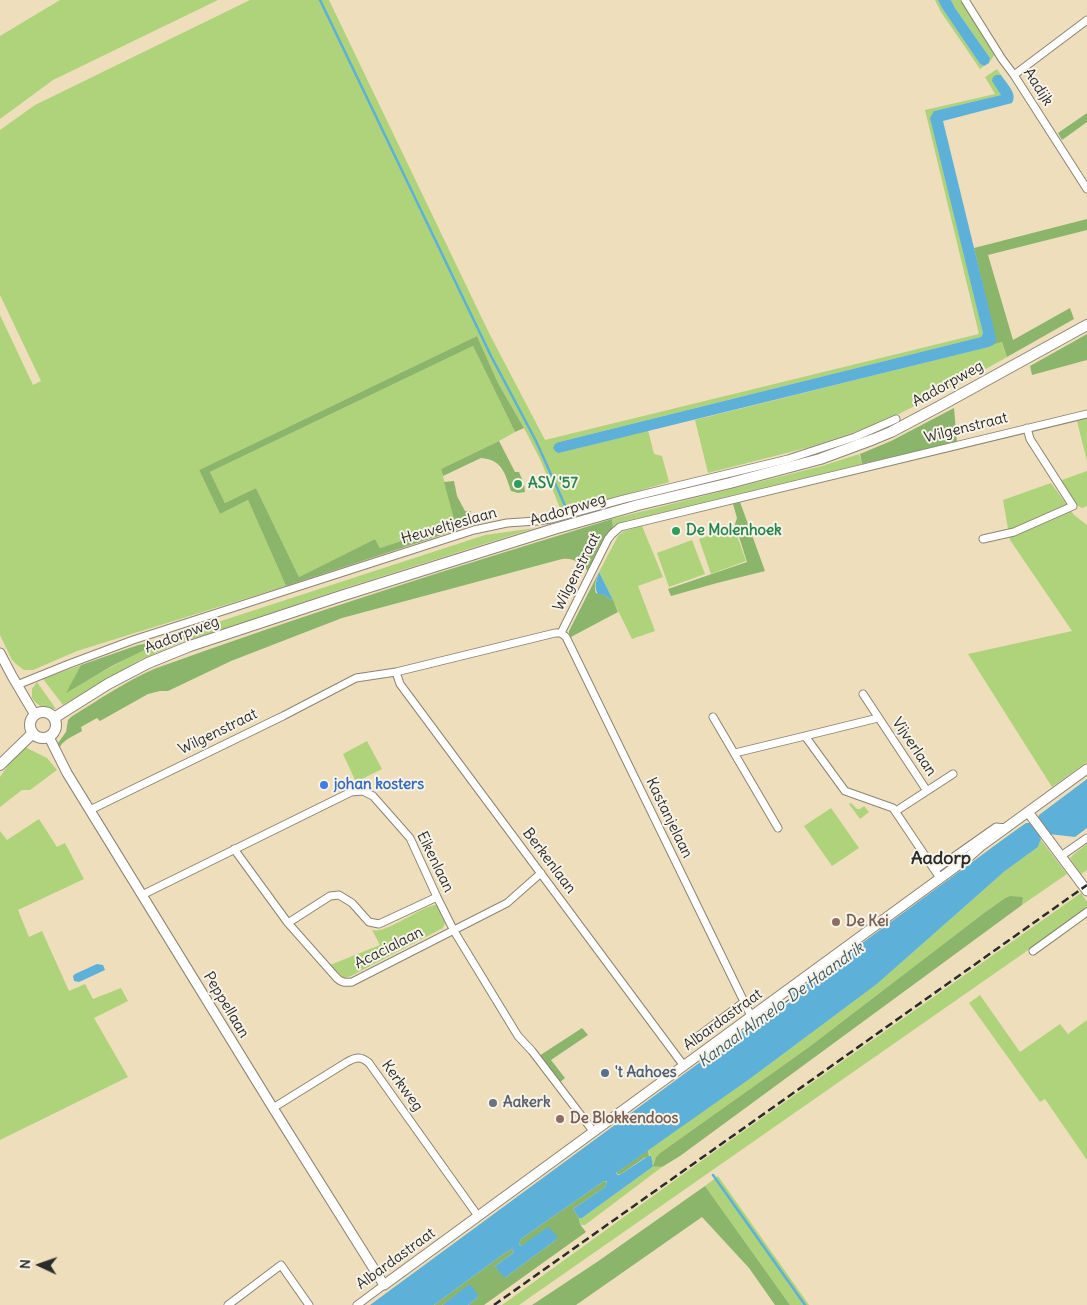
<!DOCTYPE html>
<style>
body{margin:0}
#map{position:relative;width:1087px;height:1305px;overflow:hidden;background:#eedebc;font-family:Delius,sans-serif}
canvas{display:block}
.north{position:absolute;left:15px;top:1240px;width:50px;height:50px;-webkit-text-stroke:4px #f7f3e8;paint-order:stroke;rotate:273deg;font-size:14px;font-weight:700;line-height:20px;text-align:center;color:#2b2b2b}
.north::after{content:'';display:block;margin:auto;width:18px;height:22px;background:#2b2b2b;clip-path:polygon(50% 0,100% 100%,50% 72%,0 100%)}
</style>
<div id="map">
<canvas width="1087" height="1305"></canvas>
<div class="north">N</div>
</div>
<script>
const ctx = document.querySelector('canvas').getContext('2d');
ctx.lineJoin = 'round';
function fill(path, color) {
  ctx.fillStyle = color;
  ctx.fill(path, 'evenodd');
}
function trace(path, color, width, dash) {
  ctx.strokeStyle = color;
  ctx.lineWidth = width;
  ctx.lineCap = dash ? 'butt' : 'round';
  ctx.setLineDash(dash || []);
  ctx.stroke(path);
}
function write(font, color, halo, rows, align = 'center') {
  ctx.font = font + ' Delius,sans-serif';
  ctx.lineWidth = 4;
  ctx.setLineDash([]);
  ctx.textBaseline = 'middle';
  ctx.strokeStyle = halo;
  ctx.fillStyle = color;
  for (const [text, x, y, turn = 0] of rows) {
    ctx.save();
    ctx.translate(x, y);
    ctx.rotate((+turn || 0) * Math.PI / 180);
    ctx.textAlign = isNaN(turn) ? turn : align;
    if (halo) ctx.strokeText(text, 0, 0);
    ctx.fillText(text, 0, 0);
    ctx.restore();
  }
}
const green = new Path2D(`
 M60 0H218L53 80 0 119V36Z
 M250 0H329L489 333 545 440 979 334 925 110 995 94 985 77 997 69 1001 75H996L1001 95 934 111 983 333 981 337 559 442V453L648 430 654 454 662 456 669 482 562 513 541 461 524 428 498 383 477 336 199 470 220 514 248 500 286 586 77 651 33 670H24L16 664 12 660 0 635V315L33 385 41 381 0 295V130L35 105Z
 M935 0H938L942 8 980 64 984 66 980 69 941 12Z
 M951 0H960L995 54 989 63 990 58 955 8Z
 M1002 342 1007 357 968 379 883 422 867 428 810 447 708 473 695 420 988 347 995 344Z
 M473 346 515 432 499 441 441 469 455 523 380 548 375 539 299 577 256 488 225 503 210 472Z
 M1087 419V461L1077 421Z
 M859 454 862 464 626 521 620 524 612 531 613 523 612 519 822 466Z
 M1087 471V506L1082 508 1078 506 1059 481Z
 M1051 483 1074 515 1087 525V762L1052 787 968 654 1072 631 1010 540 1003 500Z
 M642 526 663 577 638 586 655 631 632 639 599 572 618 536 624 531Z
 M734 527 746 561 711 574 699 539Z
 M535 528 348 587 221 630 181 642 140 660 63 705 43 679 81 665 67 692C103 671 139 651 178 635L485 535Z
 M692 540 705 574 669 587 657 553Z
 M37 682 56 709C45 708 39 708 32 698V689Z
 M367 741 382 769 356 782 343 754Z
 M25 747 47 758 57 770 30 790H22L0 807V777L11 761Z
 M851 803 857 809H860L864 806 869 812 860 819 849 804Z
 M831 808 859 848 832 866 804 826Z
 M39 819 57 847 65 843 84 879 18 910 29 937 42 931 69 991 85 984 93 999 121 988 128 1001 94 1018 128 1077 0 1140V831L7 840Z
 M1041 840 1067 874 1022 905 1023 899 1010 896 1005 898 984 913 809 1047 660 1153 656 1157 653 1165 662 1167 585 1225H582C579 1223 578 1221 579 1218H582L651 1168 653 1165 648 1150 751 1078 877 984 1005 871 1038 847 1040 841Z
 M1087 844V870L1081 874 1070 858 1074 854Z
 M1081 893 1087 902V909L519 1305H502L714 1152Z
 M434 905H437L445 923 443 928 349 977H343L330 965 380 945 372 930C386 934 417 909 434 905Z
 M980 995 1020 1052 1060 1024 1068 1034 1087 1020V1160L1045 1099 1040 1102 969 1003Z
 M718 1176 809 1305H790L705 1186Z`);
const forest = new Path2D(`
 M1087 113V122L1062 140 1058 133Z
 M1087 219V230L988 255 1013 340 1070 308 1074 319 1007 357 1002 342 995 344V338L974 248Z
 M1087 334V360L1032 375 1030 366Z
 M477 336 498 383 524 428 515 432 473 346 210 472 225 503 256 488 299 577 375 539 380 548 455 523 444 482 454 481 457 496 465 511H471L469 526 286 586 248 500 220 514 199 470Z
 M954 408 957 442 862 464 860 454 891 441Z
 M499 441 515 472H519L524 484 525 492 518 493 511 491C505 474 503 460 481 458L443 476 441 469Z
 M740 502 765 571 717 583 671 596 668 589 747 562 735 524 737 518 733 504Z
 M612 519 613 526 612 531 589 572C582 564 573 557 562 559L342 618 231 661 168 691H160L148 694 100 721 97 718 81 727 82 731C74 736 64 739 59 748L58 743 66 732 68 720 71 717C98 700 125 682 154 669 305 614 459 566 612 519Z
 M599 572C597 579 593 586 596 593L605 595 608 598 613 600 618 612 569 638V631Z
 M165 640 112 666 66 693 81 665 138 645Z
 M1010 896 1022 897 1023 899 1022 905 680 1156 662 1167 653 1166 656 1157 660 1153 809 1047 984 913 1005 898Z
 M582 1028 588 1035 551 1060 565 1078 559 1083 539 1056Z
 M648 1150 649 1156 644 1158 621 1174H617V1172Z
 M604 1181 607 1182 605 1187 573 1209 579 1218C578 1223 583 1228 586 1232L484 1305H468L478 1297 470 1285 442 1305H434L505 1253 512 1249 514 1251 513 1253 495 1266 506 1277 557 1239 556 1236 521 1246 519 1244 521 1239Z
 M705 1186 790 1305H775L749 1268 702 1217 576 1305H532L597 1262Z`);
const water = new Path2D(`
 M938 0H951L955 8 990 58 989 63 984 66 980 64 942 8Z
 M996 75H1001C1007 84 1018 94 1012 103L943 121 996 338 995 344 989 347 559 453 556 452 553 448 555 444 559 442 981 337 983 333 930 118 934 111 1001 95 992 81 993 77Z
 M599 572 613 600 608 598 605 595 598 594C593 587 597 580 599 572Z
 M1087 779V828L1075 837 1049 834 1047 832 1040 837 1041 840 1040 841 1038 847 1005 871 877 984 751 1078 616 1173 618 1175 621 1174 648 1156H651L653 1166 651 1168 582 1218H579L573 1209 605 1187 607 1182 606 1181H604L521 1239 519 1244 521 1246 548 1227 557 1236V1239L506 1277H504L501 1274 495 1266 513 1253 514 1251 512 1249 505 1253 434 1305H370L1009 835 1026 823H1031L1038 818 1039 815Z
 M97 964 103 965 105 970 79 982 74 981 73 976 75 974Z
 M470 1284 478 1295V1297L468 1305H442Z`);
const stream = new Path2D(`
 M320 0 491 356 536 441 567 510
 M713 1175 805 1305`);
const minor = new Path2D(`
 M965 0 1002 59 1014 75 1087 189
 M1014 75 1087 20
 M983 539 1014 532 1073 506 1030 439 1027 428
 M561 633 608 539 612 534 620 527 1087 414
 M561 633 566 637 751 1016
 M396 672 400 684 684 1066
 M17 685 69 664 133 640 474 530 507 523 536 521 551 519 624 499 788 459 855 437 896 419
 M863 694 927 791
 M713 717 778 828
 M805 736 878 718
 M735 753 805 736 845 791 893 808 940 878
 M90 810 283 716 356 678 396 672 555 633H561
 M896 811 953 774
 M234 849 288 923 335 976C340 982 344 983 352 982L507 903 541 873
 M1061 856 1087 838
 M935 870 996 827 1007 828
 M142 895 351 792 363 791 373 796 410 838 437 897 454 931 518 1036 532 1051 593 1131
 M288 923 330 896 339 895 352 903 369 922 379 924 437 897
 M1033 951 1087 912
 M697 1037 744 1002
 M273 1108 347 1062C356 1057 361 1056 369 1063L478 1216
 M228 1305 281 1265 309 1305
 M357 1305 384 1285`);
const tertiary = new Path2D(`
 M0 653 12 676 35 715
 M49 737 67 773 273 1108 384 1285 965 860 981 846 1087 769
 M1028 812 1087 891`);
const secondary = new Path2D(`
 M30 725a13 13 0 1 1 26 0a13 13 0 1 1-26 0Z
 M54 718 108 684 148 663 190 646 341 596 554 529 638 505 730 483 820 459 874 439 891 432 940 406 1087 325
 M0 765 33 733`);
const rail = new Path2D(`
 M494 1305 1087 885`);
const markers = [
 [518,484,5,"#2e9e5b"],
 [676,531,5,"#2e9e5b"],
 [324,785,5,"#3f7fe0"],
 [836,922,5,"#8d6e63"],
 [605,1073,5,"#5c6f8a"],
 [493,1103,5,"#6b7280"],
 [560,1119,5,"#8d6e63"]
];
const streetNames = [
 ["Aadijk",1038,87,57],
 ["Aadorpweg",948,384,-29],
 ["Wilgenstraat",966,428,-14],
 ["Aadorpweg",568,510,-17],
 ["Heuveltjeslaan",449,526,-16],
 ["Wilgenstraat",577,572,-63],
 ["Aadorpweg",182,635,-21],
 ["Wilgenstraat",218,732,-26],
 ["Vijverlaan",914,747,56],
 ["Kastanjelaan",669,818,64],
 ["Berkenlaan",549,861,53],
 ["Eikenlaan",435,862,64],
 ["Acacialaan",389,948,-27],
 ["Peppellaan",226,1005,59],
 ["Albardastraat",723,1020,-36],
 ["Kerkweg",402,1086,54],
 ["Albardastraat",396,1259,-36]
];
const leisureNames = [
 ["ASV '57",528,484],
 ["De Molenhoek",686,531]
];
const shopNames = [
 ["johan kosters",334,785]
];
const educationNames = [
 ["De Kei",846,922],
 ["De Blokkendoos",570,1119]
];
const serviceNames = [
 ["'t Aahoes",615,1073]
];
const worshipNames = [
 ["Aakerk",503,1103]
];
const waterNames = [
 ["Kanaal Almelo-De Haandrik",781,1005,-36]
];
const quarterNames = [
 ["Aadorp",941,859]
];
fill(green, '#afd37b');
fill(forest, '#8bb56b');
fill(water, '#5db1d9');
trace(stream, '#5db1d9', 2.5);
trace(minor, '#8c8474', 9);
trace(tertiary, '#8c8474', 11);
trace(secondary, '#8c8474', 12);
trace(minor, '#fff', 7);
trace(tertiary, '#fff', 9);
trace(secondary, '#fff', 10);
trace(rail, '#2b2b2b', 2.5, [8, 4]);
for (const [x, y, r, color] of markers) {
  const dot = new Path2D();
  dot.arc(x, y, r, 0, 2 * Math.PI);
  ctx.fillStyle = color;
  ctx.fill(dot);
  trace(dot, '#f7f3e8', 2);
}
write('15px', '#2b2b2b', '#f7f3e8', streetNames);
write('bold 15px', '#27864d', '#f7f3e8', leisureNames, 'left');
write('bold 15px', '#366cbe', '#f7f3e8', shopNames, 'left');
write('bold 15px', '#785e54', '#f7f3e8', educationNames, 'left');
write('bold 15px', '#4e5e75', '#f7f3e8', serviceNames, 'left');
write('bold 15px', '#5b616d', '#f7f3e8', worshipNames, 'left');
write('italic 16px', '#3c5a68', '#f7f3e8', waterNames);
write('bold 18px', '#2b2b2b', '#f7f3e8', quarterNames);
</script>
